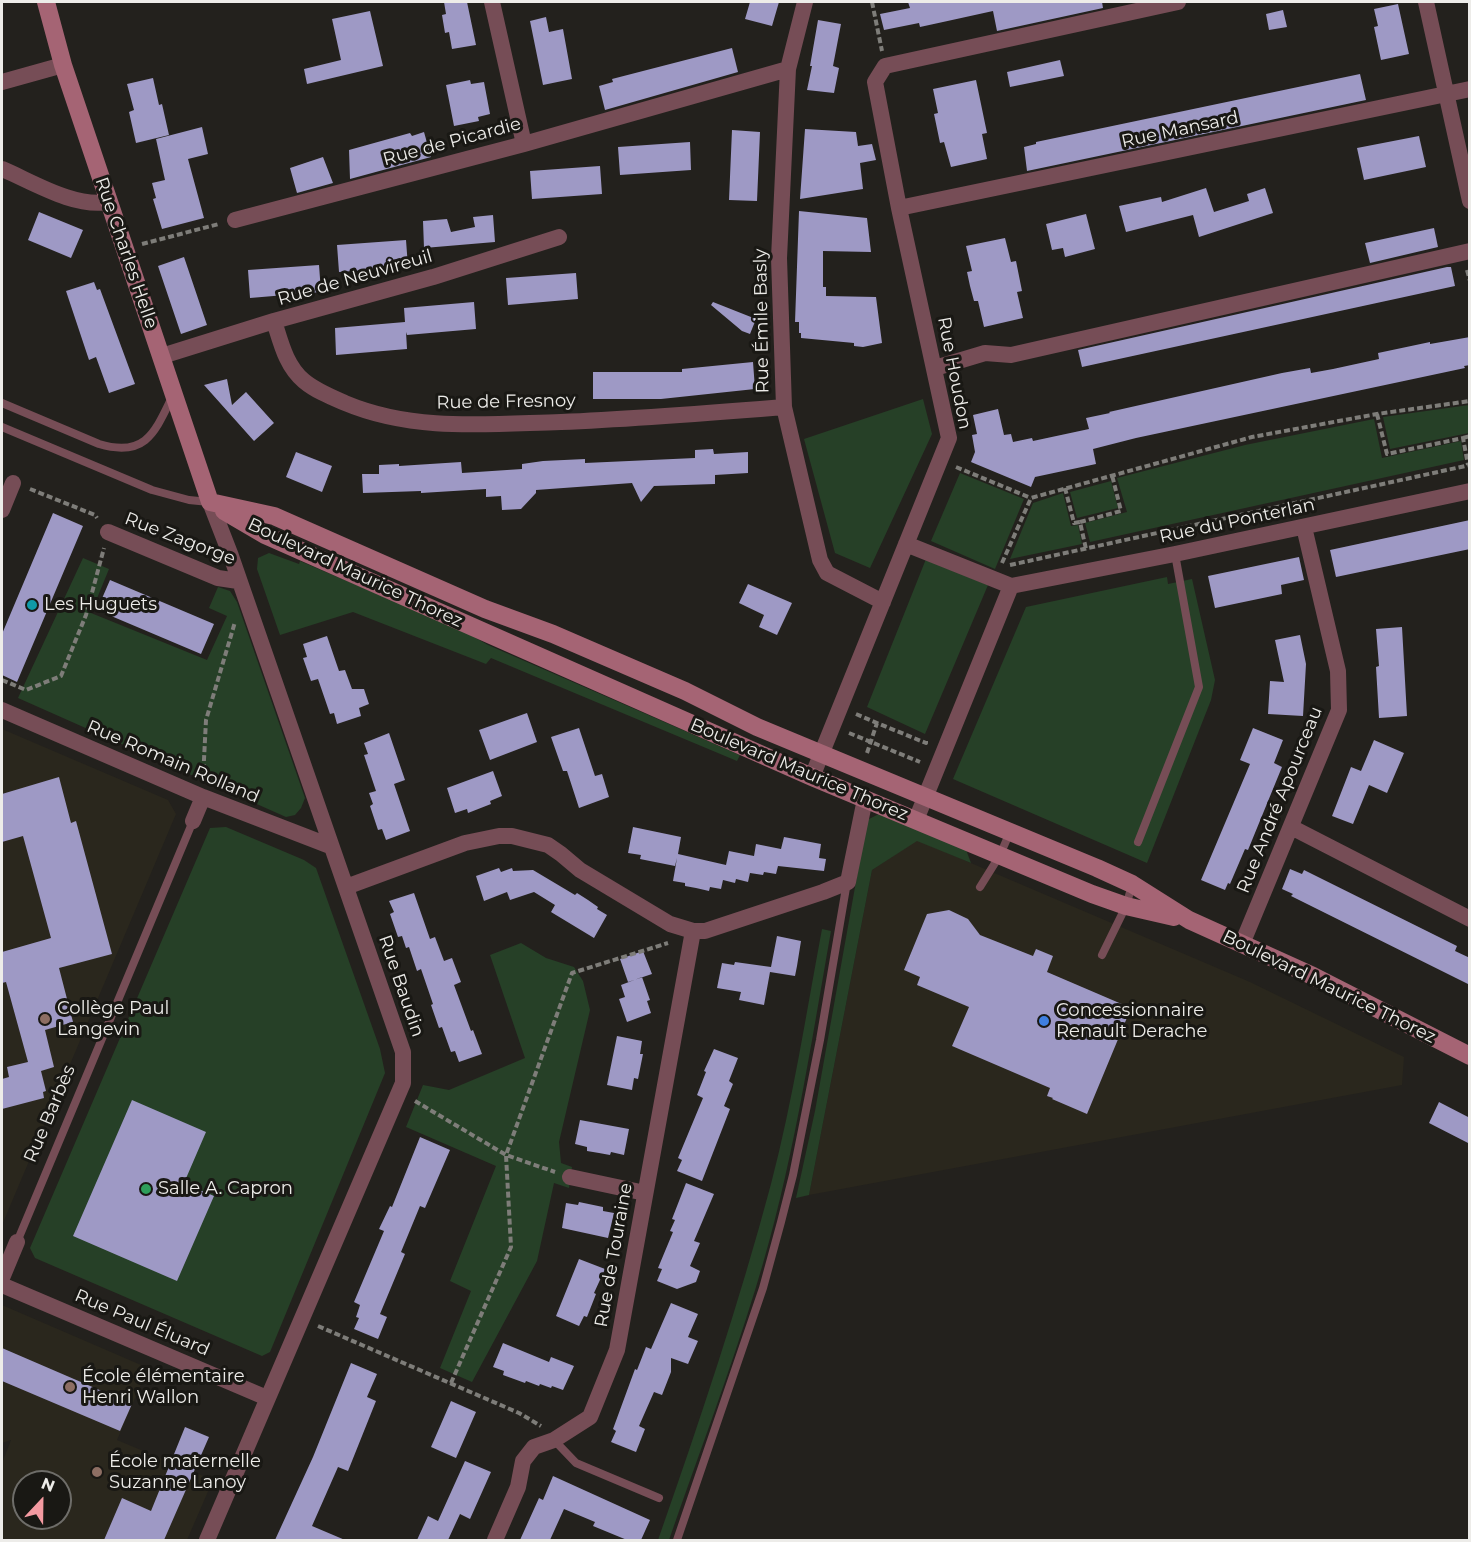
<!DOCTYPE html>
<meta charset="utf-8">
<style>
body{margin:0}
#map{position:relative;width:1471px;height:1542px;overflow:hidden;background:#23211d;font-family:Montserrat,sans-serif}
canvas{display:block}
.frame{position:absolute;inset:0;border:3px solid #edece9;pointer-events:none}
.north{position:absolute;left:12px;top:1470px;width:60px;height:60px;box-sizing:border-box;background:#191814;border:2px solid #6e6d69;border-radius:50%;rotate:22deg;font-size:16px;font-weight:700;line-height:24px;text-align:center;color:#edece9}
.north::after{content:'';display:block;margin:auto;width:21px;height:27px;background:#f49aa1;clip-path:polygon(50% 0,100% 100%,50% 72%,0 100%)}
</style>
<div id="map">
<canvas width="1471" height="1542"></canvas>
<div class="frame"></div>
<div class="north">N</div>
</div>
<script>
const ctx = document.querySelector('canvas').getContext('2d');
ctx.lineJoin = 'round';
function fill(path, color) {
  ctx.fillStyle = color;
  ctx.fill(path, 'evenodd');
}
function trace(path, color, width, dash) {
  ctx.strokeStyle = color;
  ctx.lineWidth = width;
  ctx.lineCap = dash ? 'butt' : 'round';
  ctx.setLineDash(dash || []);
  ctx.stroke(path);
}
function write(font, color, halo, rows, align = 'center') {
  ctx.font = font + ' Montserrat,sans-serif';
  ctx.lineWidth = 6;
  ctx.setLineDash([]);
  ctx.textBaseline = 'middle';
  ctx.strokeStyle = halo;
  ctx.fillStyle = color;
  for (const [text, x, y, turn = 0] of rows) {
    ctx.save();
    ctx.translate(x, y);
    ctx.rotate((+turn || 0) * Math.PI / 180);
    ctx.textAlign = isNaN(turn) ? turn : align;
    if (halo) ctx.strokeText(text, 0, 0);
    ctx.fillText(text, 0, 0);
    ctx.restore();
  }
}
const built = new Path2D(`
 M2 729 168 800 176 814 2 1225Z
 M917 840 1250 982 1404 1057 1402 1085 809 1195 872 870Z
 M2 1305 148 1368 117 1440 213 1480 187 1540H2V1463L11 1440 2 1443ZM24 1482H60V1518H24Z`);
const green = new Path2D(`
 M923 399 932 434 870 568 835 553 804 439Z
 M1469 405V433L1390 449 1383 417Z
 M1374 419 1382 458 1461 441 1464 460 1090 542 1085 523 1127 512 1117 478 1245 445Z
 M960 473 1024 499 995 569 931 541Z
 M1111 481 1118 508 1077 518 1070 492Z
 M1063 493 1071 526 1078 525 1082 544 1010 559 1033 503Z
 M269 553 299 564 300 561 462 630 488 645 740 755 737 761 491 658 486 664 353 612 280 635 257 569 258 558Z
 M83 558 109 569 91 613 207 660 227 616 209 608 218 587 230 591 237 602 305 798 301 808 295 815 286 817 18 698Z
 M926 559 988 585 925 734 867 707Z
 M1167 577 1168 584 1192 579 1215 680 1211 700 1147 863 953 779 1026 607Z
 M881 813 965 847 971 863 917 841 872 870 809 1195 796 1198 815 1111 867 820Z
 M226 827 304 860 316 868 380 1049 385 1073 270 1352 262 1356 35 1258 30 1248 210 828Z
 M822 929 831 931C810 1050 792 1171 756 1287 730 1372 698 1456 669 1540H658C699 1423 739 1304 771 1184 793 1100 806 1014 822 929Z
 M521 943 546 958 574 967 583 981 590 1010 559 1142 561 1163 572 1167 569 1188 554 1183 537 1261 472 1382 440 1368 471 1291 450 1281 496 1166 406 1127 423 1085 449 1090 525 1058 490 955Z`);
const building = new Path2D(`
 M444 2H467L476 45 452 49 449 32 445 33 442 15 446 14Z
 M750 2H779L772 26 745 19Z
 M908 2H1000V3L1009 2H1102L1103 8 997 31 993 11 943 22 920 27 919 23 884 30 880 14 910 8Z
 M1398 4 1409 54 1381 60 1374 27 1378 26 1374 9Z
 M1283 10 1287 27 1269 30 1266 14Z
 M370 11 383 66 307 84 304 69 341 60 332 19Z
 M546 17 549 32 563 29 572 79 543 85 530 21Z
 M818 20 841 24 833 66 839 68 834 93 807 90 812 66H810Z
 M732 48 738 72 605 110 599 86 613 82 612 79Z
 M1060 60 1064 76 1010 87 1007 72Z
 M1360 74 1366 100 1027 171 1024 147 1036 144V142Z
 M153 78 159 105 162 104 169 135 136 143 129 112 134 110 127 84Z
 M470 80 471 84 484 82 490 114 478 117 479 121 454 126 446 85Z
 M976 80 987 133 982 134 987 159 951 167 944 142 940 143 934 114 938 113 933 89Z
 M202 127 208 154 188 159 204 218 162 229 153 199 156 198 152 183 165 180 156 139Z
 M805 129 856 132 858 146 872 144 876 160 860 163 863 189 800 199Z
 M732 130 760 132 757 201 729 200Z
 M424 132 431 157 350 179 349 150 410 133 412 136Z
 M1419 136 1426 167 1364 180 1357 148Z
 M690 142 691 170 620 175 618 147Z
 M323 157 333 183 297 193 290 168Z
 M600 166 602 194 532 199 530 171Z
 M1206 188 1214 212 1249 201 1247 194 1265 188 1273 213 1199 237 1193 215 1126 232 1119 206 1161 197 1162 202Z
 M799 211 867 218 871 252 823 251V287H826V296L876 297 882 343 863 347 854 346V343L801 338V333H799V322H795Z
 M39 212 83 230 71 258 28 240Z
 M1086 214 1095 249 1065 257 1063 248 1052 250 1046 224Z
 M493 215 495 242 424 248 423 221 447 219 451 232 475 227 473 217Z
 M1434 228 1438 247 1370 263 1365 243Z
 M1005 238 1011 262 1016 261 1022 291 1017 292 1023 318 984 327 978 301H974L970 286 967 272 972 271 966 246Z
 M406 240 408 267 339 272 337 245Z
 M184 257 207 325 181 334 158 266Z
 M319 265 321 292 250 298 248 270Z
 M1447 267H1451L1455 286 1082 367 1078 350Z
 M576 273 578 299 508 305 506 278Z
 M94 282 97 290 100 289 135 384 109 393 96 357 89 360 66 291Z
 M474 302 476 329 407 335 406 332 407 349 336 355 335 328 405 322 404 308Z
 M713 302 756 319 750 334 742 331 711 305Z
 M1470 337V365L1464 366 1465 368 1136 438 1093 449 1096 464 1035 477 1031 487 971 462 975 452 972 435 977 434 973 415 998 409 1004 435 1011 434 1013 442 1032 438 1033 441 1089 429 1086 418 1110 413 1109 412 1282 373 1310 368 1311 373 1333 369 1379 359 1378 353 1430 342V344Z
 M753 362 755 389 661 399H593V372H682V369Z
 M227 379 232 405 246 392 274 423 254 441 204 385Z
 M713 449 714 454 748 452V473L715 475V484L654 486 641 502 632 483 536 490V493L521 509 502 510 501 496 486 497V489L421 493V491L363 493 362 474H379V465L399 464V466L461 462 462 473 522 469V464L543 461 585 459V463L695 458V450Z
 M296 452 332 466 322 492 286 477Z
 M53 513 83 526 17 682 2 675V634Z
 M1470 520V549L1336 577 1330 550Z
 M1299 557 1304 580 1281 585 1282 594 1215 608 1208 576Z
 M110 580 214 624 201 654 97 610Z
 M748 584 792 603 777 635 759 627 764 615 739 603Z
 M1402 627 1407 716 1379 718 1376 667 1379 666 1376 629Z
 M1300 635 1306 664 1303 716 1268 714 1270 681 1284 682 1275 640Z
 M327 636 339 671 345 670 352 689H364L369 704 359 708 361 716 337 724 334 713 330 714 318 679 311 681 303 658 307 657 303 644Z
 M527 713 537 742 490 760 479 730Z
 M579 728 595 776 602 774 609 797 579 808 567 771H563L551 737Z
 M1253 728 1283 740 1274 763 1282 767 1248 850 1245 849 1230 884 1228 883 1225 890 1201 880 1250 764 1240 760Z
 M389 733 405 780 394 784 410 831 386 840 382 829 378 830 370 806 373 804 369 793 376 791 364 755 368 754 364 743Z
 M1374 740 1404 753 1387 793 1369 785 1353 824 1332 816 1351 767 1361 771Z
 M493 771 502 796 490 801 491 804 468 813 467 809 455 813 447 788Z
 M59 777 71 823 76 821 112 954 59 968 73 1022 45 1030 54 1067 41 1071 46 1091 43 1092 44 1098 2 1109V1079L9 1077 7 1067 28 1062 6 982 2 983V952L51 938 23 836 2 842V794Z
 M633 827 681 837 678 854 726 865 729 851 754 856 756 844 781 849 784 837 821 844 819 858 826 859 824 871 778 866 776 874 764 872 763 875 750 873 748 882 736 879 735 883 723 880 721 889 710 887 709 891 696 888 685 886V883L673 881 677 858 675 866 640 859 641 855 628 853Z
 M499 868 501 872 512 868 513 871 533 870 575 895 577 893 588 900 598 907 597 909 607 915 594 938 551 912 555 905 534 892 510 900 507 892 484 901 476 876Z
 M1290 869 1302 874 1304 870 1457 946 1455 951 1470 958V985L1291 896 1293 894 1282 889Z
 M414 893 430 939 435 937 444 961 452 958 461 982 454 985 471 1031 473 1030 482 1054 459 1062 455 1051 451 1052 442 1027 439 1028 431 1005 433 1004 421 969 417 971 409 947 406 948 402 936 398 937 390 914 394 912 389 901Z
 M949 910 968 919 980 935 1033 956 1036 949 1053 956 1047 972 1131 1008 1087 1114 1052 1099 1053 1098 1047 1096 1050 1088 952 1046 969 1007 917 985 920 977 904 970 927 914Z
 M777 936 801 941 797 966 795 976 770 972 764 1005 739 1000 741 992 717 988 722 963 734 965 735 962 771 967Z
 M643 951 652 974 628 982 620 959Z
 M642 977 650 1000 647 1001 651 1013 627 1022 619 999 625 997 621 985Z
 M617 1036 642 1041 640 1054H643L638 1079 634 1078 632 1090 607 1085Z
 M714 1049 738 1058 729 1081 733 1084 724 1106 730 1109 702 1181 677 1171 682 1160 678 1158 703 1098 697 1095 706 1072 704 1071Z
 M132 1100 206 1132 184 1183 214 1196 177 1281 73 1236Z
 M1439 1102 1470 1118V1144L1429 1123Z
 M580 1120 629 1129 624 1155 611 1152 610 1155 599 1153 587 1151V1147L575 1144Z
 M420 1137 450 1150 425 1208 420 1206 401 1252 405 1254 380 1314 387 1317 378 1339 354 1329 359 1318 356 1317 360 1305 354 1302 384 1231 379 1229 390 1206 392 1207Z
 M686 1183 714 1194 694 1241 700 1243 690 1266 700 1271 696 1282 677 1289 657 1281 662 1269 658 1268 673 1232 670 1231 675 1220 672 1219Z
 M579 1202 603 1207V1211L614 1213 608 1238 562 1228 566 1203 578 1205Z
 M579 1259 605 1269 594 1293 596 1294 587 1317 584 1316 579 1326 556 1316Z
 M671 1303 698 1314 688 1337 698 1341 688 1364 671 1358V1372L662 1395 654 1392 639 1426 645 1429 636 1452 611 1442 616 1431 613 1429 635 1369 637 1370 646 1347 651 1349Z
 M503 1343 549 1362 551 1357 574 1366 563 1390 552 1386 551 1388 540 1384 539 1386 526 1381 525 1383 503 1375 504 1371 493 1367Z
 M2 1348 132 1404 120 1431 2 1381Z
 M351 1363 377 1374 367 1397 376 1401 348 1471 338 1467 312 1526 345 1540H275L313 1457Z
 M451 1401 476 1412 456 1458 431 1447Z
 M185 1427 209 1437 164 1540H104L122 1498 151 1511Z
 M465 1461 491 1472 470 1519 460 1514 448 1540H417L428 1516 438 1521Z
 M553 1476 650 1520 641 1540H627L593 1526 595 1522 564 1509 550 1540H520L539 1498 543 1500Z`);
const path = new Path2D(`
 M872 2 882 51
 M142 244 219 224
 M1467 270 1470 281
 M1377 414 1387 454 1463 438 1468 465
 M1463 438 1470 436
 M956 467 1031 498
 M1065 488 1074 523 1080 522 1086 549
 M30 489 95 515 97 518
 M1080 522 1121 511 1112 475
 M1002 563 1031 498 1252 437 1377 414 1470 401
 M1010 565 1470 465
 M2 680 26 690 61 676 86 615 104 548
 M856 714 877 723
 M849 733 920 762
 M867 753 877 723 926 743V741
 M203 779 206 720 235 622
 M415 1101 506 1155 555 1172
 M318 1326 519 1413 541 1426
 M451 1383 511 1247 506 1155 572 973 668 943`);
const lane = new Path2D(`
 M2 403 99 444C146 458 155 432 173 395
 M2 427 152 490 189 500 209 502
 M1138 842 1199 687 1175 554
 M980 887 1000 855 1010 832
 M1102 955 1126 906 1132 885
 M17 1242 193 821
 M554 1440 576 1463 659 1498
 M677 1540 763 1288 781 1222 793 1175 820 1040 847 882`);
const street = new Path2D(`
 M492 2 524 144
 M805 2 788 69 779 258 784 407 820 560 827 573 883 602
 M1426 2 1470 201
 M2 82 63 65
 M2 169C33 182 74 208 108 202
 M899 208 1470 89
 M235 220 524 144 788 69
 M274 321C281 343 286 366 304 381 316 391 331 397 345 403 414 432 487 424 561 422 635 419 709 413 784 407
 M162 356 274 321 433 277 559 237
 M935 368 985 353 1011 355 1470 251
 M2 510 13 483
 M108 532 218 578 238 581
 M906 544 1011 586 1175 554 1470 491
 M2 710 203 797 330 846
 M812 777 949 438 899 208 875 82 885 66 1178 2
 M916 820 1011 586
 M193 821 203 797
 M1291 827 1470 919
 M346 887 465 843 499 836H512L548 845 561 854 580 870 670 924 693 931H705L823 892 848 882 865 799
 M1242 944 1339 710 1338 671 1304 527
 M570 1177 645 1193
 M2 1278 17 1242
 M2 1285 267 1398
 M207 1540 403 1083V1052L231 556 210 502
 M495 1540 518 1487 523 1461 534 1447 554 1440 590 1417 617 1350 693 931`);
const secondary = new Path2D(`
 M46 2 63 65 210 502
 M210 502 274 516 485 609 553 634 685 691 757 727 1097 868 1132 884 1189 920 1313 976 1470 1056
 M224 511 265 535 812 777 1092 894 1126 906 1174 917`);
const markers = [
 [32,605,6,"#0f9aa8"],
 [45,1019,6,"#8d6e63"],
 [1044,1021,6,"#3f7fe0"],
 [146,1189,6,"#2e9e5b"],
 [70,1387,6,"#8d6e63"],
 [97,1472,6,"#8d6e63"]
];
const streetNames = [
 ["Rue Mansard",1180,130,-12],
 ["Rue de Picardie",452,142,-15],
 ["Rue Charles Helle",126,253,71],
 ["Rue de Neuvireuil",355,278,-16],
 ["Rue Émile Basly",762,321,-91],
 ["Rue Houdon",954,373,79],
 ["Rue de Fresnoy",506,402,-1],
 ["Rue du Ponterlan",1237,521,-12],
 ["Rue Zagorge",180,539,21],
 ["Boulevard Maurice Thorez",355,573,25],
 ["Rue Romain Rolland",173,762,23],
 ["Boulevard Maurice Thorez",799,770,23],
 ["Rue André Apourceau",1280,800,-68],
 ["Rue Baudin",401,986,71],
 ["Boulevard Maurice Thorez",1329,987,26],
 ["Rue Barbès",50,1114,-67],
 ["Rue de Touraine",614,1255,-80],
 ["Rue Paul Éluard",142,1323,23]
];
const poiNames = [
 ["Les Huguets",44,605],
 ["Collège Paul",57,1009],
 ["Langevin",57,1030],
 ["Concessionnaire",1056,1011],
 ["Renault Derache",1056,1032],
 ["Salle A. Capron",158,1189],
 ["École élémentaire",82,1377],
 ["Henri Wallon",82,1398],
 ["École maternelle",109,1462],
 ["Suzanne Lanoy",109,1483]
];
fill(built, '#2a271d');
fill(green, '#264027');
fill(building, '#9e99c5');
trace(path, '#7e7d79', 4, [6, 3]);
trace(lane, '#764d56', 8);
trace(street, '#764d56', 16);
trace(secondary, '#a56474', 18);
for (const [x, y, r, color] of markers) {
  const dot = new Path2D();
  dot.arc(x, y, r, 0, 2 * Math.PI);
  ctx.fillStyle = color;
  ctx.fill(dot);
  trace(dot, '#191814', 2);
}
write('18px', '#edece9', '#191814', streetNames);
write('18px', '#edece9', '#191814', poiNames, 'left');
</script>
